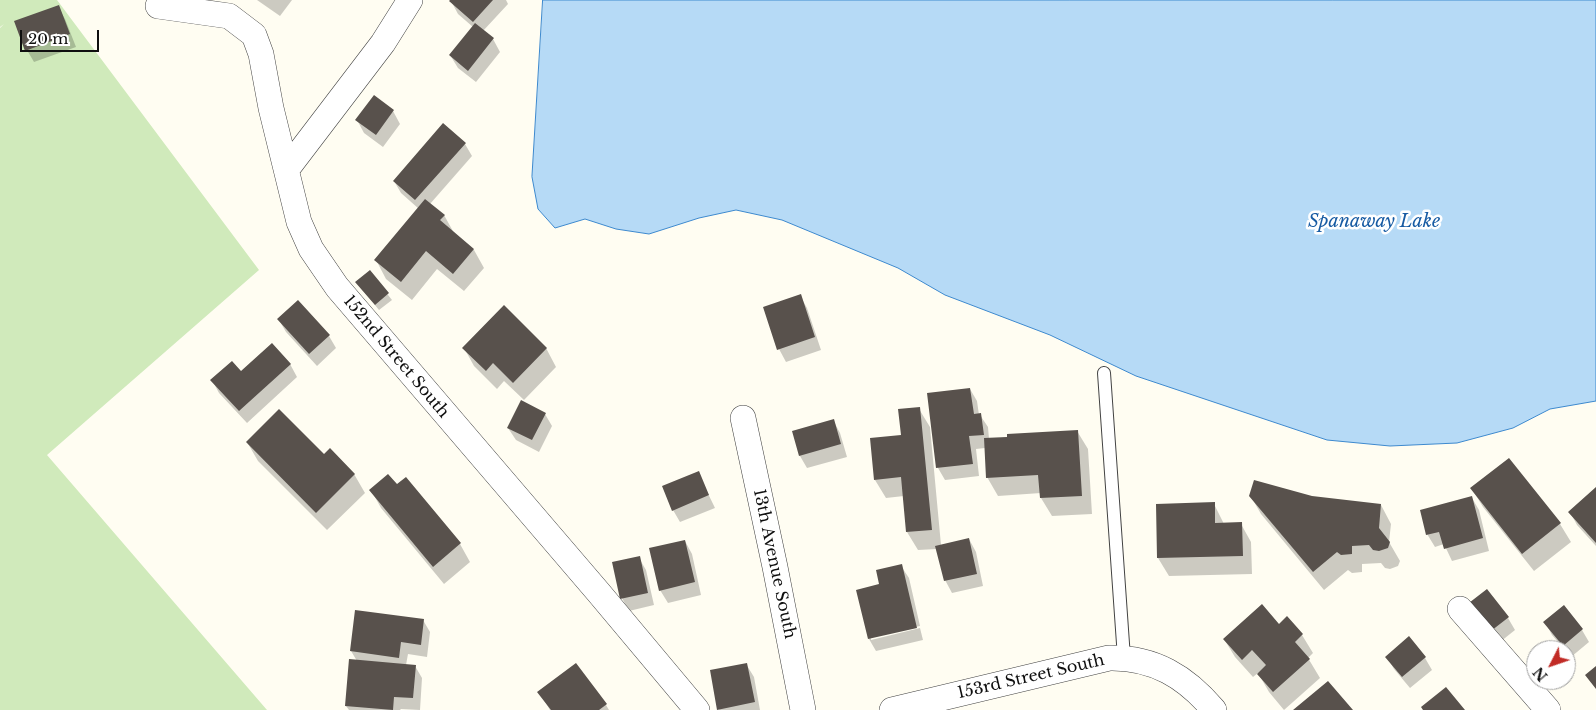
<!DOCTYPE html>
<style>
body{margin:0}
#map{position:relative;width:1596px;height:710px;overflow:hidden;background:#fffdf2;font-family:"Libre Baskerville",serif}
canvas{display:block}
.north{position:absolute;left:1526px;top:640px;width:50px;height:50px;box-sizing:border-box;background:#fff;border:1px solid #9f9f9f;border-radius:50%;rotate:229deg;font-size:14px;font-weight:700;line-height:20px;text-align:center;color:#0f0f0f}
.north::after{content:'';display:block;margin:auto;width:18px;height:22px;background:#c12b26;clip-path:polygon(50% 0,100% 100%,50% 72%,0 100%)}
.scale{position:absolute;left:20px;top:30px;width:79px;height:22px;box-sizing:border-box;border:2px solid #0f0f0f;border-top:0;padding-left:6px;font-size:15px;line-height:18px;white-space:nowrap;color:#0f0f0f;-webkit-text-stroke:4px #fff;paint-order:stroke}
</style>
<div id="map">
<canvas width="1596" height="710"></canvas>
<div class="north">N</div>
<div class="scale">20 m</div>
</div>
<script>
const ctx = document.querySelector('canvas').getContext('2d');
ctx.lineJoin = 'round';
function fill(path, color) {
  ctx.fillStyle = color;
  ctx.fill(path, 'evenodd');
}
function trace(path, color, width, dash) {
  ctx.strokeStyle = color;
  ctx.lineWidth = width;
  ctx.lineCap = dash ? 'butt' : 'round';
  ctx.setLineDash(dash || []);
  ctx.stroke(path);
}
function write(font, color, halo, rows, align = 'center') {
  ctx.font = font + ' "Libre Baskerville",serif';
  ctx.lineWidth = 5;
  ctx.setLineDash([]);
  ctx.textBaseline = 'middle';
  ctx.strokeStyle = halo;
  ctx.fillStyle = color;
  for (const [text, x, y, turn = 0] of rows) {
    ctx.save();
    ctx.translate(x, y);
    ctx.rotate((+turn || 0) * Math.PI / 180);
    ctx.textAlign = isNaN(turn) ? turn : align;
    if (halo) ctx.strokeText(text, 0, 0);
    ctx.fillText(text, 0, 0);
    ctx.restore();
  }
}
const green = new Path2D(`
 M0 0H57L259 270 47 455 267 710H0V28L4 24 0 27Z`);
const water = new Path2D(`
 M543 0H1596V401L1550 409 1513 428 1457 443 1390 446 1327 440 1136 376 1050 335 945 295 898 268 782 220 736 210 699 218 649 234 616 229 585 219 555 228 538 209 532 177Z`);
const shadow = new Path2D(`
 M257 0H292L280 16Z
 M452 0H506L508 4 483 31 493 39 500 52 476 82 458 68 450 55 473 27 458 14 451 1Z
 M58 7 65 19 76 47 34 62 27 50Z
 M393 111 400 124 383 147 364 133 357 120Z
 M465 144 472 156 430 204 444 215 454 233 474 250 484 268 464 291 437 269 412 300 386 279 376 260 419 209 401 193 394 181Z
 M370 272 392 300 379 310 357 283Z
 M800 296 807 308 821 350 786 362 779 349Z
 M279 320 329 336 336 348 317 366 286 332Z
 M464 348H546L556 367 524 400 504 381 497 389 474 366Z
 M290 364 297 377 247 423 219 393 212 380Z
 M970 389 977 401 979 415H980L988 427 989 439 1077 431 1088 449 1092 514 1052 516 1041 498V493L998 496 987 477 985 448 976 449 979 476 945 480 938 468 929 394Z
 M919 409 930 427 941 545 969 539 976 552 983 586 952 593 945 580 937 549 918 550 907 532 904 496 886 498 875 480Z
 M545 414 552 426 539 452 516 440 508 428Z
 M833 420 840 433 847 457 807 468 800 456 793 432Z
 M247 442 324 456 354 474 365 493 327 530 258 461Z
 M1509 460 1560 524 1571 542 1534 571 1483 507 1472 489Z
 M698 473 715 508 680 522 673 510Z
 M1596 489V546L1577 525 1570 512Z
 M371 490 460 544 470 562 444 584 381 508Z
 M1250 495 1311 497 1381 505 1391 524 1389 542 1400 561 1398 566 1390 569 1385 568 1381 563 1362 564V572L1352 573 1348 570 1324 590 1261 514Z
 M1472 498 1479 510 1489 551 1452 561 1444 544 1435 547 1427 534Z
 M1214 504 1224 524H1241L1251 542 1252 574 1169 576 1158 558Z
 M685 541 692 554 701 595 668 603 660 590Z
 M639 558 646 570 654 605 629 611 622 598Z
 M901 566 909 578 920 626 871 637V640L920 628 923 640 876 651 869 639 857 590 881 585Z
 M357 611 423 620 430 632 427 657 408 654 406 665 415 666 422 678 420 710 401 709 400 710H349L346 706 357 661 351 651Z
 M1287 618 1302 635 1313 653 1308 658 1320 678 1284 710 1269 692 1258 673 1253 677 1235 657 1224 639 1279 625Z
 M1508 618 1515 630 1495 646 1474 619Z
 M1545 622 1582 630 1589 642 1571 657 1552 635Z
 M1387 657 1425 658 1432 670 1410 688 1394 669Z
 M746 664 754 677 760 710H719Z
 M539 692 606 705 609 710H550Z`);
const building = new Path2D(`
 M450 0H493L473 22 449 1Z
 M59 5 70 34 25 51 14 21Z
 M475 23 494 38 468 71 449 55Z
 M374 95 394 110 376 135 355 120Z
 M443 123 466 143 415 200 393 181Z
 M425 199 445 215 440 220 474 249 453 274 426 251 401 282 374 260Z
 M370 270 389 293 375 305 355 282Z
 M801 294 815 337 777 350 763 307Z
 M298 300 330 335 309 354 277 319Z
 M504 305 547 348 513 383 493 363 486 371 462 348Z
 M272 343 291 364 239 411 210 380 232 361 241 371Z
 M970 388 974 414 981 413 984 435 969 436 973 464 936 468 927 393Z
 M521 400 546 413 532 440 507 428Z
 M920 407 932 530 906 532 901 477 874 480 870 438 901 435 898 409Z
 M279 409 324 454 330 448 355 474 316 513 246 442Z
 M834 419 841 444 799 456 792 431Z
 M1078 430 1082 496 1040 498 1038 475 986 478 984 438 1007 437V434Z
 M1509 458 1561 523 1522 554 1470 488Z
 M699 471 709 495 672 511 662 486Z
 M388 474 397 484 406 477 461 543 433 567 369 490Z
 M1254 480 1312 496 1381 504 1379 528 1390 542 1388 548 1379 551 1373 550 1369 545 1352 546V554L1341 555 1337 552 1313 572 1249 496Z
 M1596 487V543L1568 512Z
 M1472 496 1483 538 1444 549 1439 532 1426 535 1420 510Z
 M1215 502V523L1242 522 1243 556 1157 558 1156 504Z
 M969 538 977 574 944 581 935 546Z
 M685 540 695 582 659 591 649 548Z
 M640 556 648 593 620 599 612 562Z
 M902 564 917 628 868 639 856 590 879 584 876 570Z
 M1487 589 1509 617 1487 634 1465 606Z
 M1262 604 1279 624 1287 616 1303 634 1295 642 1310 659 1273 692 1257 674 1266 665 1252 650 1242 660 1223 639Z
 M1564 605 1583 629 1563 646 1543 622Z
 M355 610 424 619 421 645 401 642 399 658 350 651Z
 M1409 636 1426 657 1402 677 1385 657Z
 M349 659 416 665 413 698 394 697 393 710 345 706Z
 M576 663 607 704 599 710H551L537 692Z
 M747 663 755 702 717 710 710 670Z
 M1596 666V689L1585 675Z
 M1328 681 1353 710H1293Z
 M1446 687 1465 710H1423L1421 707Z`);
const lane = new Path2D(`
 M1104 373 1124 658`);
const street = new Path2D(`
 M158 6 229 16 254 35 261 54 271 108 299 222 311 249 337 287 599 593 697 710
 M287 169 383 43 410 0
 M743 418 775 567 803 710
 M1460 609 1548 710
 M892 710 1109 658C1154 657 1186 677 1214 710`);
const streetNames = [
 ["152nd Street South",396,357,50],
 ["13th Avenue South",774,564,78],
 ["153rd Street South",1031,677,-13]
];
const waterNames = [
 ["Spanaway Lake",1374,222]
];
fill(green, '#d0eabb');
fill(water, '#b6daf6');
trace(water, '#3d89ce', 1);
fill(shadow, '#0003');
fill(building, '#58514c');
trace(lane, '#424242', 14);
trace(street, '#424242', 26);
trace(lane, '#fff', 12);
trace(street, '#fff', 25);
write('16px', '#0f0f0f', '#fff', streetNames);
write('italic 18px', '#175ba3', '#fff', waterNames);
</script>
